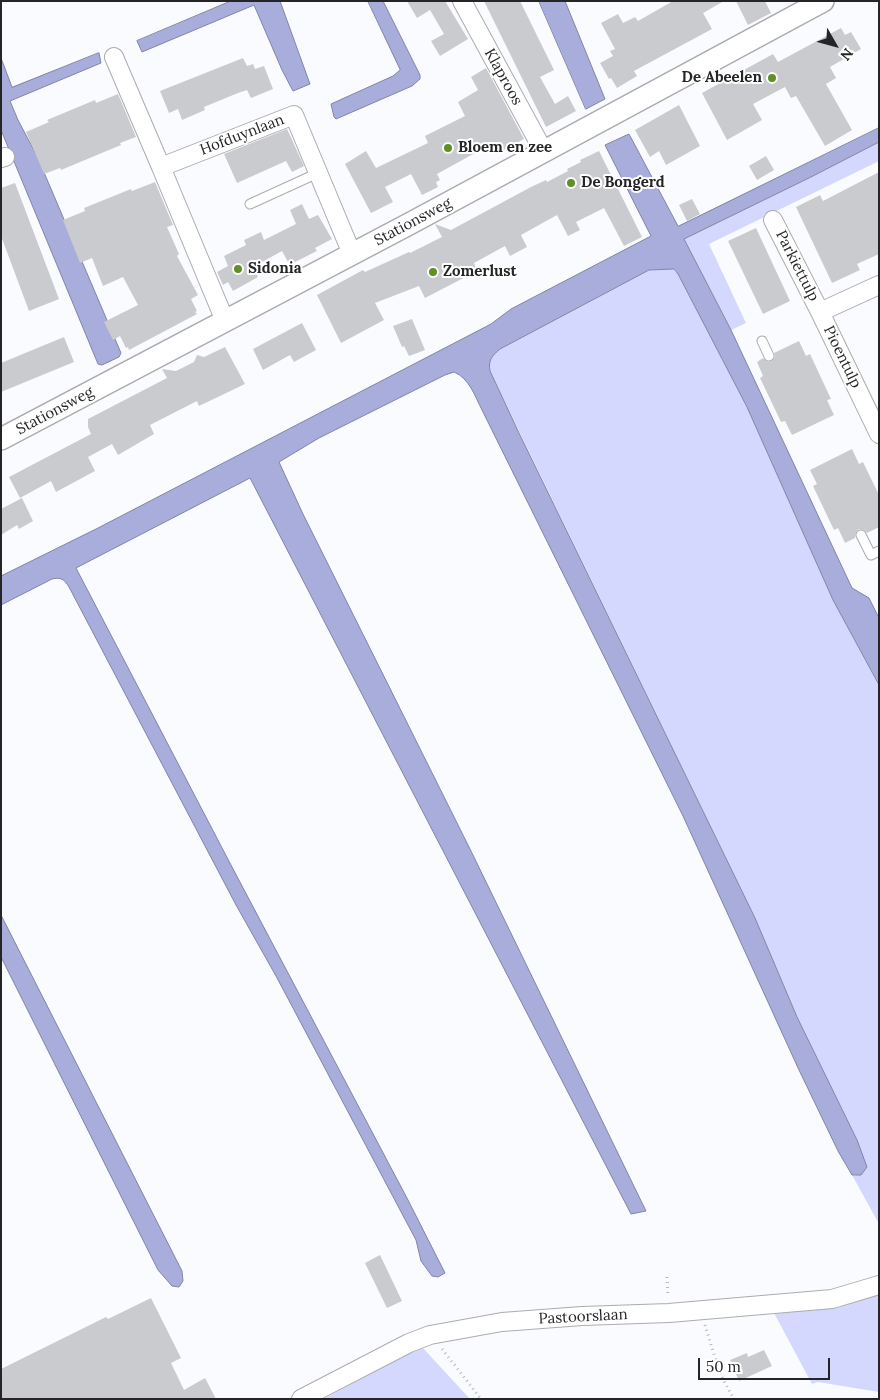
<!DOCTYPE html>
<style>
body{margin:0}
#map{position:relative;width:880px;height:1400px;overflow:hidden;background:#fafbff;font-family:Lora,serif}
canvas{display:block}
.frame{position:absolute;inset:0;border:2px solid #252527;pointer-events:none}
.north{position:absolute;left:810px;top:20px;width:50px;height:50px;-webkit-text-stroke:4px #fff;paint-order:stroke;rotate:128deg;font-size:14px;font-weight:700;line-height:20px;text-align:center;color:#252527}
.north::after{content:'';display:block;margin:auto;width:18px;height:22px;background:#252527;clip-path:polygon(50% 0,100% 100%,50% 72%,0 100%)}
.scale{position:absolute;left:698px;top:1358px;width:132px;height:22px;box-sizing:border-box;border:2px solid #252527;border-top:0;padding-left:6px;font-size:15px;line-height:18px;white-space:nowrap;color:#252527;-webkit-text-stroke:4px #fff;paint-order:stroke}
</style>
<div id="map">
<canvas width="880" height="1400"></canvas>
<div class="frame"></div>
<div class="north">N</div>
<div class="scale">50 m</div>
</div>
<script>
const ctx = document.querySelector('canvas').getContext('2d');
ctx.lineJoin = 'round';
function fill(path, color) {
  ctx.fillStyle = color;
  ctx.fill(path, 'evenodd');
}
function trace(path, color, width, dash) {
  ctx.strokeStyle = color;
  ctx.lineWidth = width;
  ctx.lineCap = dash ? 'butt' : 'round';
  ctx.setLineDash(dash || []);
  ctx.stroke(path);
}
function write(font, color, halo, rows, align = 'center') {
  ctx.font = font + ' Lora,serif';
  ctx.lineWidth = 4;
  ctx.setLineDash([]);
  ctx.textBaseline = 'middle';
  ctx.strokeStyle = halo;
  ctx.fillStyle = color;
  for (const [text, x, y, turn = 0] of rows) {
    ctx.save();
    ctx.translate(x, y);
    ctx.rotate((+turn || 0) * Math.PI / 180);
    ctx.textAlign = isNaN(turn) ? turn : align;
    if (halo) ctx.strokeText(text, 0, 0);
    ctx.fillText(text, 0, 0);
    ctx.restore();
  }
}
const green = new Path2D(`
 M879 142V161L709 244 746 323 731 330 684 239 811 177Z
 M673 269 678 274 747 407 833 600 879 686V1224L852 1175 856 1176 857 1140 797 1017 755 918 490 371C488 360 492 356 500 349L649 270Z
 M879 1294V1392L818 1382 812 1384 774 1313 829 1307Z
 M423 1348 470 1399H324L397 1359Z`);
const water = new Path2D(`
 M231 1H280L310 84 293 91 282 70 254 5 142 52 137 41Z
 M368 1H383L420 75V79L412 86 336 119 334 117 331 104 393 76 400 70Z
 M539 1H565L605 99 586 109Z
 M99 53 101 63 10 101 18 120 37 156 121 353 119 357 102 365 98 364 1 130V58L12 87Z
 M879 128V142L811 177 684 239 731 330 852 588 869 598 879 618V685L833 600 747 407 678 274 674 269 649 270 500 349C492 356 488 360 490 371L519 433 755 918 797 1017 857 1140 867 1167 861 1175H852L838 1151 799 1070 683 816 482 410C475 396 469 378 454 372L445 375 319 438 279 462 303 514 471 851 646 1211 631 1214 250 478 76 568 232 867 408 1200 445 1273 438 1277 432 1276 421 1261 416 1240 276 976 236 905 69 587C64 579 61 577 52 579L1 605V576L98 528 491 324 511 309 651 236 605 145 629 134 678 226Z
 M1 915 182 1271 183 1281 179 1287 172 1286 158 1270 1 957Z`);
const building = new Path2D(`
 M407 1H445L468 39 440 56 431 41 444 34 430 10 417 18Z
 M484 1H520L554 70 540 77 555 104 568 96 576 111 546 127Z
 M673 1H724L703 13 712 29 634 71 637 76 617 88 611 78 609 79 600 63 613 56 610 51 615 49 601 23 618 14 623 23 635 17 638 21Z
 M736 1H765L771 13 748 25Z
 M841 28 845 35 851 32 861 49 830 67 836 78 826 84 852 130 825 146 796 96 791 98 785 87 753 104 762 120 727 140 702 93 773 54 778 62Z
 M243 58 247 66 253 64 255 69 264 66 273 89 251 98 247 90 238 93 204 107 205 110 182 120 178 109 169 113 160 91Z
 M486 68 524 139 500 152 495 142 437 174 440 180 436 182 438 187 422 195 411 174 385 187 393 202 371 213 345 164 366 151 376 168 428 143 425 136 465 116 458 102 478 90 471 77Z
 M118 94 136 137 120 143 121 145 61 170 60 168 44 174 26 132 49 122 47 120 95 100 96 103Z
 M679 105 700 146 666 165 659 151 650 157 635 130Z
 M287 129 304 166 292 172 286 161 237 183 224 154Z
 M599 151 642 237 624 246 604 208 576 222 580 230 568 236 557 215 521 235 527 247 510 256 505 246 474 263 477 271 425 298 419 286 375 303 384 320 341 343 317 295 363 270 365 272 409 252 410 253 442 237 435 224 451 230 531 187 546 180 547 182 568 171 567 169 581 162 580 160Z
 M766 156 774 170 757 180 749 166Z
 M879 172V254L857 264 860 270 832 283 796 207 820 195 823 201Z
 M155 182 173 225 167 227 179 254 177 256 198 295 191 299 197 311 195 312 197 314 129 350 128 347 126 348 120 336 113 340 104 322 138 305 123 277 103 286 92 258 80 263 63 220 85 211 84 208 131 189 132 191Z
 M15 183 59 299 29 311 1 236V188Z
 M692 199 700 214 687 221 679 205Z
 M302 204 309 219 318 215 332 239 315 248 317 251 291 264 290 261 288 262 282 251 253 267 258 277 233 291 228 282 223 285 217 272 228 266 224 256 246 245 244 240 261 232 264 240 296 224 290 210Z
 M756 228 790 301 763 314 728 241Z
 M412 319 425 350 409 356 404 346 402 347 393 326Z
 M302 323 316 350 294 362 290 355 263 370 253 349Z
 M64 337 74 362 1 392V363Z
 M799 341 806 356 810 354 831 399 827 400 834 415 792 435 785 421 781 422 760 378 763 376 757 362 763 358 768 362 772 361 775 357 774 353Z
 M225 347 245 384 199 406 197 401 150 425 154 434 118 455 112 444 88 457 95 471 56 492 51 481 20 498 9 477 91 434 88 427V419L167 378 162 369 176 371 194 362 197 355 204 357Z
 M852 449 859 464 863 462 879 495V527L867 533 864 530 859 529 856 532 855 538 845 543 838 528 834 530 813 486 817 484 810 470Z
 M22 498 33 521 19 529 17 525 1 535V509Z
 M380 1255 402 1301 387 1308 365 1263Z
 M151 1298 181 1358 171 1363 184 1390 205 1378 216 1399H1V1369L106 1317 108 1319Z
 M764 1350 772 1366 739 1381 730 1360 747 1353 748 1357Z`);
const path = new Path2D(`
 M667 1277 668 1296
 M705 1325 720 1374 734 1399
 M442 1349 481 1399`);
const service = new Path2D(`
 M250 204 318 173
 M762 341 769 356
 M861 535 871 555 879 551`);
const minor = new Path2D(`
 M462 1 544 152
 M114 57 161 167
 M1 158 5 157
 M773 220 820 312 879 434
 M820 312 879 285
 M225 321 161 167 294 115 352 254
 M301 1399 409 1343 430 1335 502 1322 582 1316 669 1313 832 1299 879 1285`);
const tertiary = new Path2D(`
 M1 439 411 223 823 1`);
const markers = [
 [772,78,5,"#5f8f26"],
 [448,148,5,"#5f8f26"],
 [571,183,5,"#5f8f26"],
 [238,269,5,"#5f8f26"],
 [433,272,5,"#5f8f26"]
];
const streetNames = [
 ["Klaproos",503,77,61],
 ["Hofduynlaan",242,135,-21],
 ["Stationsweg",413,222,-28],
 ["Parkiettulp",797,266,63],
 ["Pioentulp",842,357,64],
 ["Stationsweg",55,411,-28],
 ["Pastoorslaan",583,1317,-3]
];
const poiNames = [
 ["De Abeelen",762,78,"right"],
 ["Bloem en zee",458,148],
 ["De Bongerd",581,183],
 ["Sidonia",248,269],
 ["Zomerlust",443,272]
];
fill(green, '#d4d8ff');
fill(water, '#a9addb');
trace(water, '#8184a5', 1);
fill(building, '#cacbce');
trace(service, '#acacb0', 11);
trace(minor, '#acacb0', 20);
trace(tertiary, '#acacb0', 24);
trace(path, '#b7b8bb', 3, [1, 4]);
trace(service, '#fff', 9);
trace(minor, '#fff', 18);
trace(tertiary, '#fff', 21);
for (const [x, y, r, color] of markers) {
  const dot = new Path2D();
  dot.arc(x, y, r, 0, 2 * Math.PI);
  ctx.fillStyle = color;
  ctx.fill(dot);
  trace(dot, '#fff', 2);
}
write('15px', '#252527', '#fff', streetNames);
write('bold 15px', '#252527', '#fff', poiNames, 'left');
</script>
